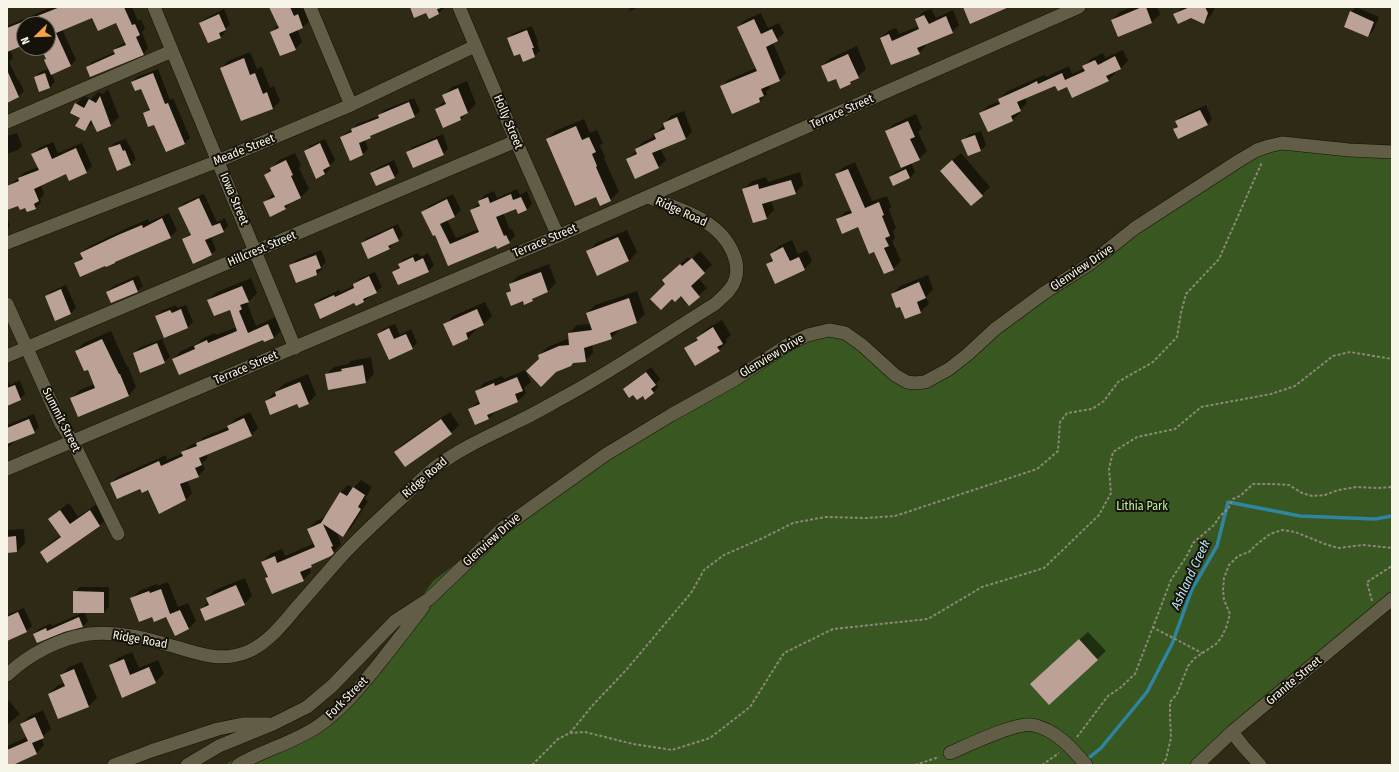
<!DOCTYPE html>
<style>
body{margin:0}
#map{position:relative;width:1399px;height:772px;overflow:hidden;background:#2e2a15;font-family:"Fira Sans Condensed",sans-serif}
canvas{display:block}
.frame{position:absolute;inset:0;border:8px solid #f7f5e8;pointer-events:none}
.north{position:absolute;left:16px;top:16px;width:40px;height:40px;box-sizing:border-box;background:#141209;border:1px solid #6f6d62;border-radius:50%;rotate:247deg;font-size:11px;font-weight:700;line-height:16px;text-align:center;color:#f7f5e8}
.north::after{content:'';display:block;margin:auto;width:14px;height:18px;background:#f6a247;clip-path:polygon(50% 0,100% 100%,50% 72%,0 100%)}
</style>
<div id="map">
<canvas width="1399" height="772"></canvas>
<div class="frame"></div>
<div class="north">N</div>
</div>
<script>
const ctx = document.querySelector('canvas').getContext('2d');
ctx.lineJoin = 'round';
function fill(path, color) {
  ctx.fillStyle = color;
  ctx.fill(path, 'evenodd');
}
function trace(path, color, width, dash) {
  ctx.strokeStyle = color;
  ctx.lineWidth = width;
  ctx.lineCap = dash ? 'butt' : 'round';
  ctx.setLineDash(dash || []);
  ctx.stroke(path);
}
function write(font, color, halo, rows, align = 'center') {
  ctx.font = font + ' "Fira Sans Condensed",sans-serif';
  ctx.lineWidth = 4;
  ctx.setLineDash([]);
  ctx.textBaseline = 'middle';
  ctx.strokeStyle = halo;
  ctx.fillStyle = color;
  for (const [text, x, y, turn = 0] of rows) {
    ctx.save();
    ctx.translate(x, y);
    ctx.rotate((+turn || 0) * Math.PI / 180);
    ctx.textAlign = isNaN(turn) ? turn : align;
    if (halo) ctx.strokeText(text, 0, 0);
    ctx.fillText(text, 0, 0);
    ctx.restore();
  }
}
const green = new Path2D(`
 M1269 146 1392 152V599L1197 765H226L231 761 297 731 324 715 346 697 400 627 433 581 504 527 671 415 829 330 884 366 925 382 995 329Z`);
const shadow = new Path2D(`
 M52 7H132L138 21 141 19 145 29 142 32 148 48 143 54 87 68 92 62 115 52 114 50 120 45 126 42 116 22 93 17 62 29 76 60 70 66 52 74 55 82 50 87 40 91 35 77 40 72 49 69 47 59 42 48H48V24H24V44L10 50 13 58 9 62 18 81 19 80 24 91 19 96 7 101V26Z
 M270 7H300L301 9 305 8 310 20 303 27 297 29 302 42 295 49 271 32 278 25Z
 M411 7H443L444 8 438 14Z
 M629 7H639L630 11Z
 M1132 7H1157L1160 14 1152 22 1112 20 1120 12Z
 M1182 7H1215L1212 14 1204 22 1191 17 1175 15Z
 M1356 7 1379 17 1373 31 1368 36 1351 12Z
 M224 9 230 24 225 29 226 31 221 37 209 42 200 23 206 18Z
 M931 9 936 18 953 10 959 25 952 32 925 44 926 46 919 53 881 38 888 31 896 28 899 34 919 26 916 19 923 12Z
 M761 13 768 28 779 23 784 33 773 43 786 73 779 80 769 85 770 88 766 92 767 94 760 101 732 113 721 87 728 80 756 68 738 27 745 20Z
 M532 26 538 42 537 43 540 51 534 56 521 53 508 38 514 33Z
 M857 46 866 69 851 83 841 88 836 77 822 66 831 58Z
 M1123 50 1128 61 1121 68 1114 71 1115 73 1108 80 1056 85 1025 97 1027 103 1019 111 1020 113 1012 120 980 114 988 106 1000 101 999 100 1006 92 1035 79 1045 75 1046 77 1069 66 1072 74 1085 68 1084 66 1091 59 1103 53 1105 58Z
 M250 52 257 69 262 67 270 88 274 86 280 101 273 108 242 120 221 68 228 61Z
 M158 69 170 100 173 98 190 138 185 143 144 114 150 108 141 88 132 82 137 77Z
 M467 81 476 104 461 119 443 127 436 109 446 100 444 95 452 87Z
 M108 89 119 117 110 125 93 122 85 130 76 104 84 96 91 99 98 92 103 94Z
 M414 98 420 111 414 116 376 132 370 137 365 140 368 149 363 154 351 159 341 137 347 132 353 129 357 124 379 116 384 110Z
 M1206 105 1212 119 1207 125 1174 129 1178 125 1176 121 1182 116Z
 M684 111 692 132 685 139 660 148 666 160 659 167 635 177 627 159 637 151 636 149 643 142 656 136 655 134 662 127 665 126 664 123 671 116Z
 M916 114 922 128 918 132 927 151 919 159 911 163 915 172 910 178 890 177 895 172 903 169 886 132 894 124Z
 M584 119 590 133 597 130 603 143 600 146 605 157 604 158 619 192 610 200 547 140 555 131Z
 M981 131 986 145 981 150 968 155 963 141 968 135Z
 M17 133 22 146 18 150 7 154V136Z
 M443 134 448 149 443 154 407 152 413 147Z
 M126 139 129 146H130L136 159 130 165 109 149 114 143Z
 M325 139 335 160 329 166 330 168 325 174 305 151 310 146Z
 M53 142 58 153 82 143 92 166 86 172 66 173 41 185 44 194 40 199 41 202 35 208 19 204 7 209V188L25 172 38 167 32 154 39 148Z
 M295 153 301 166 299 168 309 189 301 197 293 201 285 208 265 202 274 193 265 175 279 160Z
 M961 153 990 187 982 195 949 163Z
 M394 160 399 172 394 177 371 173 377 168Z
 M855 162 872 201 887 196 891 207 889 209 896 228 893 231 895 238 892 241 901 261 893 269 874 251 858 226 837 220 845 212 852 210 836 174 844 167Z
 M800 172 803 185 795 193 771 200 774 210 766 218 744 189 752 181 766 177 768 182Z
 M517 189 520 195 527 191 532 204 526 210 516 207 503 213 510 230 512 229 515 236 509 242 496 245 448 264 436 234 423 212 429 206 453 194 461 210 455 216 447 220 456 238 479 229 471 210 480 203 479 201 485 195 494 191 497 198Z
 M204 194 217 222 225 218 228 226 223 231 211 237 216 250 211 254 183 239 191 233 179 208 184 203Z
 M169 213 177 230 171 237 80 276 75 264 82 257 81 253 88 247 125 229 148 219 149 222Z
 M7 217 10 226 7 229Z
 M398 224 403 235 398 240 394 242V243L389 249 362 243 367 238Z
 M627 230 637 252 629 261 588 252 596 243Z
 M792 240 798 254 807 250 812 261 804 270 767 265 773 258 771 254 779 246Z
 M321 250 326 262 321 267 322 269 317 274 297 282 291 265 296 260Z
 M700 251 712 265 698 278 707 288 689 304 681 295 666 284 671 272 688 257 691 259Z
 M418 253 420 257 428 253 434 265 429 271 398 284 393 272 400 266 399 264 404 259Z
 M549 264 556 283 548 291 537 295 532 300 507 293 512 289 510 284 518 276Z
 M375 272 382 287 364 301 356 305 355 302 315 304 320 299 339 290 340 292 354 286V284L359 279Z
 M138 275 143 286 137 291 107 292 112 287Z
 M928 275 933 289 926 297 929 304 920 312 901 306 892 295 900 286Z
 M251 278 257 293 247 303 256 326 276 317 282 329 274 338 264 339 173 359 181 351 197 344 203 338 215 333 216 335 237 327 230 308 208 300 217 292Z
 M66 285 76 308 71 313 46 296 52 291Z
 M637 291 645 314 637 322 619 328V330L611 338 592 344 593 353 585 361 540 360 539 355 548 347 570 338 569 333 577 325 591 324 587 313 595 305Z
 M485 302 492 316 484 324 475 328 476 330 468 338 453 344 445 325 453 316Z
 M176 305 177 308 186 305 193 322 188 327 164 336 156 316 161 311Z
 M722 320 731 335 726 339 727 342 719 350 686 349 705 330Z
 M395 324 400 335 411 329 417 343 412 348 378 334 383 329Z
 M111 331 127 367 128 366 136 387 128 396 72 398 80 390 94 384 88 368 76 351 84 343Z
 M162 339 170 357 164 362 134 354 139 348Z
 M371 357 374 374 366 382 326 375 334 367 348 364 351 361Z
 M651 367 660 379 656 384 658 387 653 393 643 395 634 393 624 389Z
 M525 370 531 382 524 388 526 393 518 401 497 410 489 418 476 423 470 409 480 400 476 392 484 383 502 376 504 379Z
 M308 374 316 395 308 403 266 401 284 384Z
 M20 380 25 394 20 399 7 404V381H8L10 385Z
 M250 412 258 428 251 435 206 454 208 458 202 463 205 469 198 476 187 480 192 493 186 500 149 489 111 483 117 477 166 455 167 460 183 453 189 446 200 441 204 437 229 427 235 419Z
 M450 412 459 425 451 433 395 452 403 444Z
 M34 414 39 427 34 432 15 440V441L7 448V425Z
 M361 480 372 487 365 499 368 501 351 528 343 535 337 532 341 544 331 555 316 561 309 567 311 572 303 580 267 578 268 576 262 562 270 554 282 549 285 556 315 543 308 529 316 521 325 517 341 492 348 485 353 488Z
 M69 503 78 517 98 503 108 517 100 525 48 561 41 552 49 544 61 535 49 519 58 511Z
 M24 529 25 543 17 552H7V530Z
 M245 578 252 596 244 604 201 609 208 602 207 598 215 590Z
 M168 582 178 607 188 603 196 621 188 629 167 616H153L131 599 139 591 157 584V586Z
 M80 587H109V607L104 612 74 592Z
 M24 608 32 626 26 631 7 640V615Z
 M84 612 88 621 83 626 64 631 34 634 39 629 51 623 52 626Z
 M1088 632 1106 651 1049 703 1039 676Z
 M132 652 139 668 158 660 164 674 155 682 123 696 110 666 118 658Z
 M82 662 97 698 89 706 49 694 57 686 64 683 61 675 69 667Z
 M9 701 20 714 7 725V703Z
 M43 710 51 729 41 738 44 745 36 754 10 765H7V746L27 737 21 724 30 716Z`);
const stream = new Path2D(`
 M1085 761 1101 748 1147 692 1172 644 1192 589 1217 546 1228 502 1300 516 1375 519 1392 516`);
const building = new Path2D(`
 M60 7H124L132 25 135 24 140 35 136 37 144 55 90 77 86 67 115 54 113 50 126 45 116 23 98 31 92 18 56 33 71 66 51 75 44 60 46 59 41 48H48V24H24V45L7 52V28Z
 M269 7H290L294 16 298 14 303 28 289 34 296 50 280 56 270 32 279 28Z
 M410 7H441V8L437 9 439 14 429 19 426 13 414 18Z
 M963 7H1009L970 24Z
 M1142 7H1146L1152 23 1118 37 1111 20Z
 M1190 7H1205L1208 13 1204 24 1191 18 1178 24 1173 14Z
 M1350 11 1374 22 1368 37 1344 27Z
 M219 14 226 30 219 33 221 38 208 43 199 23Z
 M924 15 929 24 946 16 953 33 917 48 920 54 891 65 880 38 889 34 892 41 919 29 915 19Z
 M754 19 761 34 772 29 778 41 766 47 780 81 761 89 764 96 759 98 760 102 732 114 720 86 757 71 737 27Z
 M527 30 534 48H532L535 57 523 62 520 54 514 56 507 38Z
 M848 54 859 78 850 82 851 84 840 89 836 79 828 82 821 66Z
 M1115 56 1121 69 1106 76 1109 81 1072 98 1067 87 1058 91 1055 86 1017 102 1021 111 1011 116 1013 121 988 132 979 113 1000 104 998 99 1027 86 1037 81 1038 84 1062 73 1065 80 1085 71 1082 66 1095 60 1098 65Z
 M244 58 250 75 255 73 263 94 267 92 273 109 241 121 220 68Z
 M7 70 19 97 7 103Z
 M45 73 50 88 39 92 34 77Z
 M153 73 165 104 168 103 185 144 166 152 154 125 148 127 143 113 150 110 141 89 135 91 131 82Z
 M458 88 468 113 460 117 461 120 443 128 435 109 446 104 442 95Z
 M100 96 111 126 97 132 91 120 85 131 75 126 80 118 70 113 75 103 84 108 89 99 96 103Z
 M409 102 415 117 370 136 371 138 359 143 363 155 350 161 340 137 352 132 351 129 379 118 378 115Z
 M1200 110 1208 125 1178 139 1173 129 1178 127 1175 121Z
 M677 117 686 139 652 153 659 168 635 179 626 159 637 154 635 149 656 139 654 134 665 129 663 123Z
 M908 121 915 137 910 139 920 160 901 168 885 131Z
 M576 126 582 140 589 137 596 152 592 154 597 166 596 167 611 201 600 206 596 197 575 206 546 139Z
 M975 135 981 151 968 156 961 140Z
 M437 139 444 155 413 168 406 152Z
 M320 143 330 166 323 170 325 174 316 179 304 151Z
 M120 144 123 151 125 150 131 165 117 171 108 148Z
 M47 147 52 159 76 148 87 173 69 181 66 174 34 189 39 201 34 204 36 209 27 212 25 208 20 210 18 206 7 210V186L19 181 18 178 39 170 31 154Z
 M286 160 293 175 291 176 301 198 284 206 286 209 270 217 263 202 275 197 264 175 271 171 270 168Z
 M952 160 983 196 971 206 940 171Z
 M389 165 395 178 376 186 370 173Z
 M848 169 865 208 879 202 884 215 882 216 890 236 885 238 889 246 884 248 894 270 884 274 874 252 869 254 858 227 842 234 836 219 852 213 835 174Z
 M906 169 910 178 893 186 889 177Z
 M791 180 796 194 762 204 767 219 753 223 742 189 758 184 759 189Z
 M511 194 513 200 521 197 527 210 518 214 516 209 496 217 504 236 506 235 510 243 497 249 496 246 448 266 435 235 433 236 421 212 447 199 455 217 440 224 450 244 479 232 470 210 480 206 478 201 488 197 490 203Z
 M199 198 212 226 220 223 224 232 205 240 212 255 193 264 182 239 191 235 178 208Z
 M162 218 171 238 115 262V263L106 267 105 266 80 277 74 263 83 259 80 253 118 235 142 225 143 228Z
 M393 228 399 241 388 246 390 249 368 259 361 243Z
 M618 237 629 261 597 276 586 251Z
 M783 247 790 261 799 257 805 270 775 284 766 264 773 261 770 254Z
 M316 255 321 268 316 270 317 275 296 283 289 265Z
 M413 257 415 262 423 258 429 272 398 285 392 272 400 268 398 264Z
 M692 258 705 273 691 286 700 297 689 306 681 296 675 302 672 299 661 310 650 299 665 284 662 280 680 264 682 266Z
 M541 272 548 292 532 299 533 301 524 305 523 301 511 306 506 293 511 291 509 284Z
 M369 276 377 293 363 299 364 302 356 306 354 303 320 319 314 304 334 295 335 297 354 288 353 284Z
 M133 280 138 292 111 303 106 292Z
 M919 282 926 298 917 302 921 313 905 319 900 307 896 308 891 294Z
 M242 286 249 302 240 305 242 309 239 311 248 333 268 324 274 338 264 342 263 340 179 375 172 359 195 349 194 346 207 340 208 343 237 331 230 310 214 316 207 300Z
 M61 289 71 314 55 321 45 296Z
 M629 298 637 323 610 333 612 339 584 348 586 362 573 363 571 366 556 372 541 387 526 371 539 359 538 355 559 346 569 345 568 333 592 330 586 313Z
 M181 309 188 328 164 338 155 316 170 310 172 313Z
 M477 309 484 325 466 333 468 339 453 346 443 324Z
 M713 327 723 344 717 347 720 351 695 366 684 348 698 340 696 338Z
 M389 328 394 339 406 334 413 349 389 360 377 334Z
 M102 339 119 374H120L129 396 78 417 70 398 95 388 88 370 84 371 75 351Z
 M157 343 165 363 140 373 133 353Z
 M363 365 366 383 328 390 325 374 342 371 341 369Z
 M646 372 656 385 651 389 654 393 645 400 643 396 637 400 633 395 629 398 623 389Z
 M517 377 523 391 515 394 518 402 487 415 489 419 475 425 468 409 480 404 475 391 494 383 495 386Z
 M300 382 309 404 299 408 297 404 270 415 265 401 276 396 275 392Z
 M15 385 21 400 7 406V388Z
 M244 418 252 436 199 458 202 465 195 468 199 477 180 484 186 500 159 514 148 490 142 493 140 489 117 499 110 483 159 461 161 466 183 456 181 452 197 446 196 443 229 430 227 426Z
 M29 419 35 433 7 444V428Z
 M441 419 452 434 405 467 394 452Z
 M353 487 365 495 358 507 361 509 343 537 323 524 333 546 331 547 334 553 331 556 311 565 312 567 300 572 304 581 272 594 265 578 268 577 261 562 275 556 277 563 315 547 307 529 321 523 340 492 347 496Z
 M60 510 70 524 90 510 100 526 47 563 40 552 61 537 48 519Z
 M16 536 17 552 7 553V537Z
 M236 585 245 605 205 621 200 609 209 605 206 598Z
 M161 589 170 614 180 610 189 629 175 636 166 617 154 622 152 617 139 622 130 598 149 591 150 593Z
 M73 591 104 592V613H73Z
 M18 612 27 632 7 641V617Z
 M79 617 83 627 64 632 37 643 33 634 46 628 47 631Z
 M1079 639 1098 660 1049 705 1030 684Z
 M124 659 130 675 149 667 156 683 122 698 109 665Z
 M74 669 89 707 58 719 48 694 65 686 60 675Z
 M35 717 44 738 32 743 37 754 13 765H7V750L28 741 20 724Z`);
const path = new Path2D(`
 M1372 601 1367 582 1392 566
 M1152 627 1202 653
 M570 733 592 706 627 669 691 593 704 570 724 555 763 538 793 523 825 517 867 518 895 516 1037 469 1058 451 1060 422 1067 413 1092 409 1104 401 1118 382 1153 362 1177 337 1181 313 1186 294 1219 259 1262 162
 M1077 737 1108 696 1120 688 1135 674 1171 580 1188 554 1193 543 1214 525 1220 516 1228 509 1233 499 1240 496 1253 484H1273L1289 485 1302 493 1312 496 1325 495 1338 490 1357 487 1377 488 1392 487
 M532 765 558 739 570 733 585 732 633 744 672 750 710 738 750 707 784 653 833 629 928 619 982 587 1044 568 1099 515 1111 493 1109 469 1113 452 1137 437 1175 429 1201 407 1271 394 1295 386 1333 356 1350 352 1392 359
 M915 765 939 757
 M1042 765 1059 753
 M1162 765 1166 759 1171 738 1170 716V702L1177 694 1188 666 1195 658 1216 644 1221 638 1226 628 1230 614 1224 600 1223 590 1224 578 1229 565 1238 556 1249 552 1256 545 1270 534 1282 530 1295 532 1325 544 1338 548 1363 545 1392 548`);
const minor = new Path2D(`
 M154 7 295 348
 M310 7 351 105
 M459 7 516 141 558 236
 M7 122 172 51
 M7 243 218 161 351 105 475 46
 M7 304 61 424 73 442 118 534
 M7 356 516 141
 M7 469 558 236 1079 7
 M7 675C29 654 60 638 89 634 114 631 142 637 165 644 194 651 217 664 247 652 267 644 284 623 297 607 311 591 325 575 339 559 359 537 381 517 403 497 414 487 425 475 437 466 463 447 491 435 519 421 534 414 549 405 564 397 616 369 665 335 715 304 722 297 732 290 735 280 738 271 737 262 733 253 719 219 679 209 648 197
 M1232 732 1243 746 1260 765
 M950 753C966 746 1018 721 1033 725 1056 730 1072 748 1086 765
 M114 765 151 751 218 729 243 724H268
 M187 765 219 746 273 724 307 707 332 686 395 621 429 599 504 527 605 455 671 415 734 380 789 344 808 335 829 330 845 333 862 345 895 375 907 382 915 383 925 382 949 369 968 354 995 329 1044 293 1091 263 1135 228 1240 160 1257 150 1269 146 1282 143 1349 150 1392 152
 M238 765C263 750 293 743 318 726 342 710 360 687 378 665 393 646 408 627 423 607
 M1197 765 1232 732 1392 599`);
const streetNames = [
 ["Terrace Street",842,112,-24],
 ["Holly Street",508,122,67],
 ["Meade Street",244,150,-22],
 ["Iowa Street",234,199,67],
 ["Ridge Road",681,212,24],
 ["Terrace Street",545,241,-23],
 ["Hillcrest Street",262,249,-23],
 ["Glenview Drive",1082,268,-34],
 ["Glenview Drive",772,356,-31],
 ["Terrace Street",246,368,-23],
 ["Summit Street",61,420,63],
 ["Ridge Road",425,478,-41],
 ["Glenview Drive",492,540,-42],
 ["Ridge Road",140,640,10],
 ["Granite Street",1294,681,-40],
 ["Fork Street",347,698,-45]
];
const parkNames = [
 ["Lithia Park",1142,507]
];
const waterNames = [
 ["Ashland Creek",1191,575,-65]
];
fill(green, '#395721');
fill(shadow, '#0007');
trace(stream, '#2f85a1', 3.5);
fill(building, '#bca296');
trace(minor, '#161201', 14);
trace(path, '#8b8877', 2, [3, 2]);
trace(minor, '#625d47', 13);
write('12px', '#f7f5e8', '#141209', streetNames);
write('12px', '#beef9b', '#141209', parkNames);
write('italic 13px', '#bde7f7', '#141209', waterNames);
</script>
